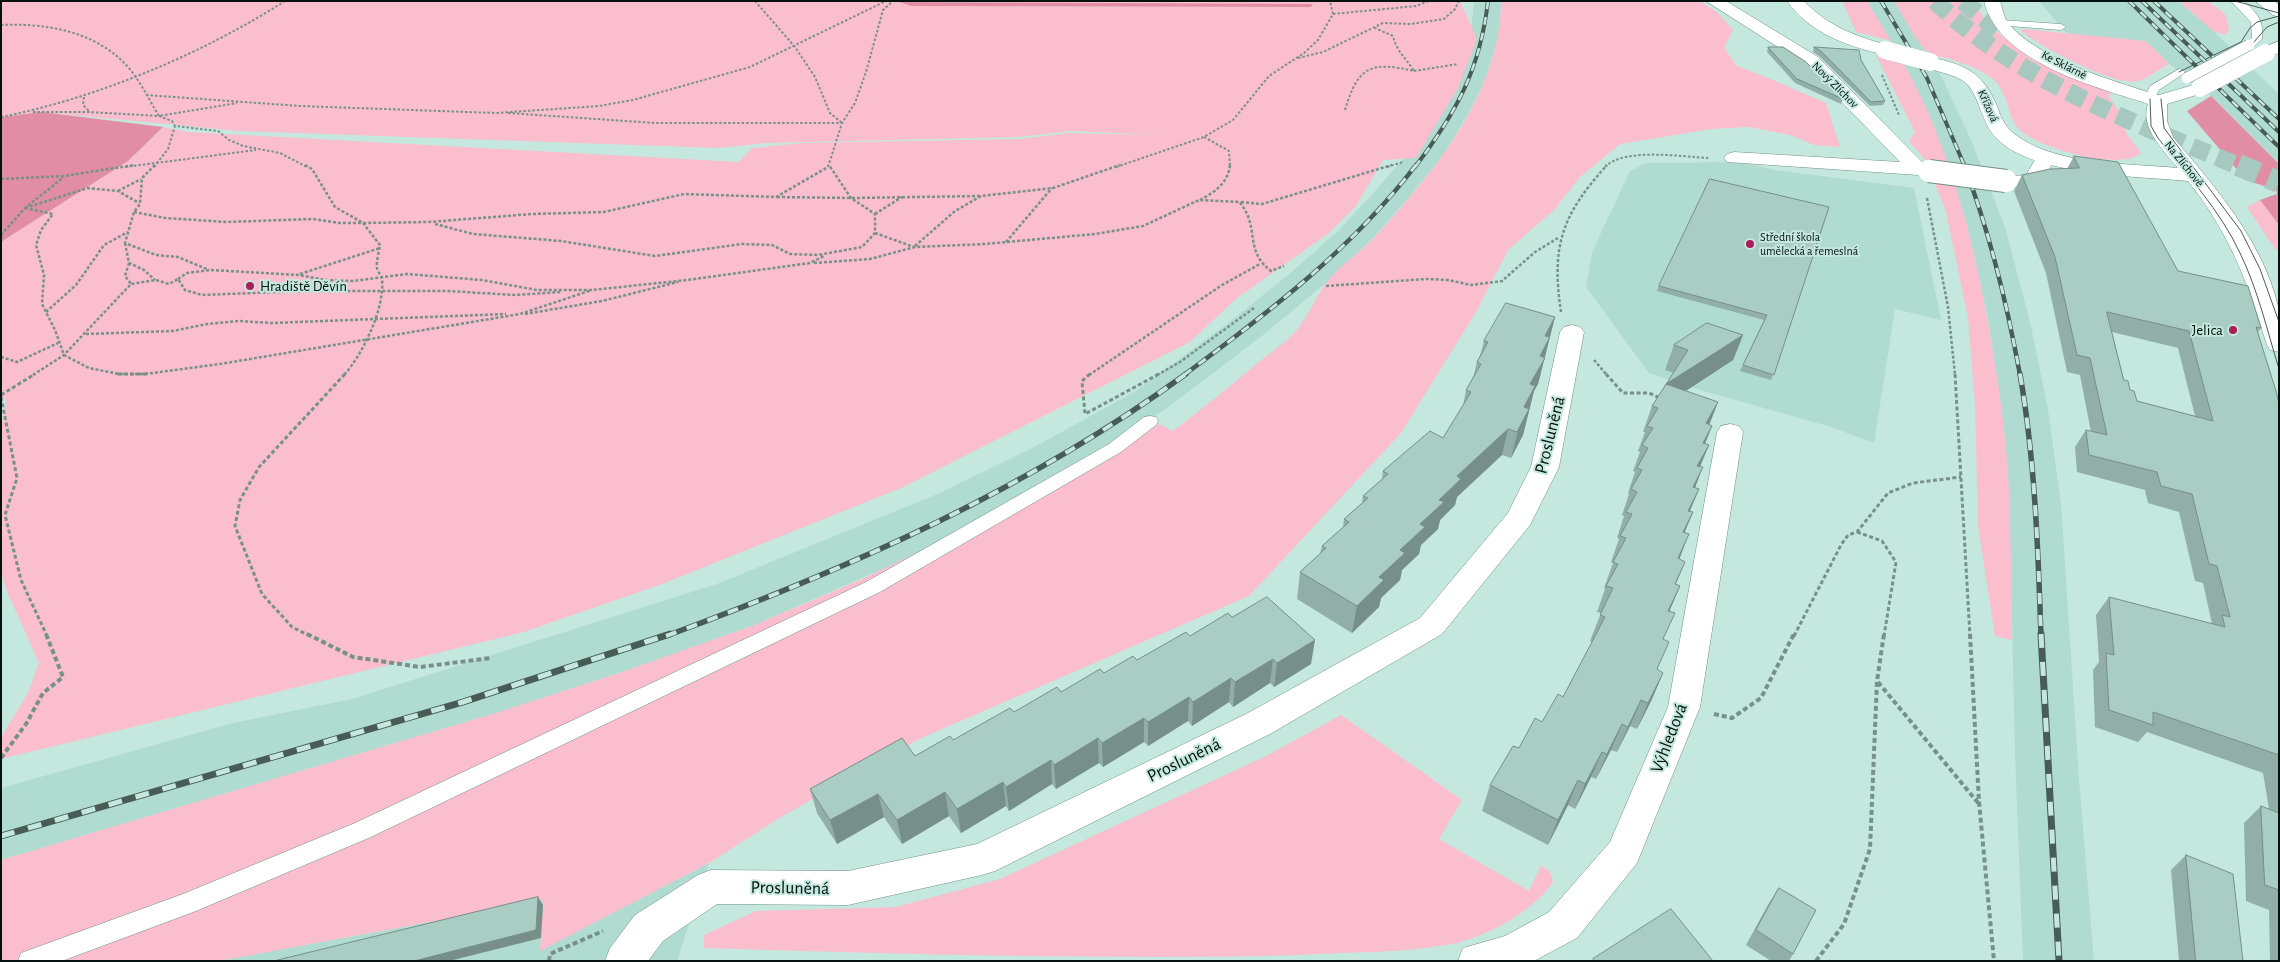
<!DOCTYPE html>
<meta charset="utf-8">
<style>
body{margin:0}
#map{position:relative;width:2280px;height:962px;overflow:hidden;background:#c4e8de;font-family:"Alegreya Sans",sans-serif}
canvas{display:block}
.frame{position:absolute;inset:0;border:2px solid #05110e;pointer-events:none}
</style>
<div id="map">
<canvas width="2280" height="962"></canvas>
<div class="frame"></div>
</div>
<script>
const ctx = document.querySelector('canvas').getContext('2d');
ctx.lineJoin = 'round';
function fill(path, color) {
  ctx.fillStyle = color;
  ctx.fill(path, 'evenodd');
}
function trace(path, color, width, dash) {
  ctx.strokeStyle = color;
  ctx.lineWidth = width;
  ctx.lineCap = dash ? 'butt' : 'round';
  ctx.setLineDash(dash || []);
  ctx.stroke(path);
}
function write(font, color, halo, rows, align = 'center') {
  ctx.font = font + ' "Alegreya Sans",sans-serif';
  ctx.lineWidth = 4;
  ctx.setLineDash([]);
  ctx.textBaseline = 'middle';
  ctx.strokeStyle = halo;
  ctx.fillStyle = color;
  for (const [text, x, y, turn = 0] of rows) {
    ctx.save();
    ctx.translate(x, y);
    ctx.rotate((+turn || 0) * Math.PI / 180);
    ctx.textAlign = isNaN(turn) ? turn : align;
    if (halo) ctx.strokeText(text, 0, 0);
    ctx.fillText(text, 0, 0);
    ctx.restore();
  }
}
const built = new Path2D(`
 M1474 1H1501L1499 33 1492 58 1483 85 1469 112 1444 154 1410 196 1371 240 1327 282 1263 335 1167 408 1067 473 974 525 894 564 752 626 625 671 496 713 1 860V788L233 723 352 699 717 584 940 493 1038 445 1136 391 1231 321 1294 270 1339 230 1378 188 1413 147 1471 30Z
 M1867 1H1894L1942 78 1972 142 2005 227 2030 322 2048 409 2061 504 2079 779 2094 961H2023L2015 752 2009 491 2000 398 1987 313 1966 221 1958 196 1938 138 1910 75Z
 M2039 1H2179L2213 31 2279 94V164L2211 96 2169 64 2146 41 2067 34Z
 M1740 162 1775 170 1914 188 1941 320 1895 309 1874 443 1831 427 1704 391 1649 373 1586 287 1592 252 1630 171 1647 163Z
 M709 863 677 961H219L544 901 540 950Z`);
const green = new Path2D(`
 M1 1H1460L1477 39 1458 88 1416 158 1383 160 1356 206 1329 233 1237 298 1190 342 901 488 662 584 524 632 1 759V737L28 693 39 663 5 587 1 571V428L6 400 1 398V242L128 161 163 127 188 132 739 162 752 148 803 143 1021 139 1068 133 1157 135 1071 131 1017 137 767 143 719 148 239 131 41 112 1 117ZM901 2 1313 5 1311 7 911 6Z
 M1501 1H1699L1716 11 1733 30 1724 48 1737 66 1773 80 1826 103 1840 147 1814 145 1790 135 1749 127 1711 129 1620 144 1580 177 1554 210 1508 250 1476 312 1401 433 1249 596 919 739 781 817 709 863 540 951 543 901 219 961H1V860L496 713 625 671 752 626 860 580 974 525 1052 493 1159 424 1173 431C1203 408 1232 385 1261 360 1273 351 1286 342 1296 331 1308 317 1315 298 1326 283 1339 266 1358 254 1373 239 1433 173 1500 95 1501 1Z
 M1842 1H1867L1891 41 1856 32Z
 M1894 1H1976C1987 44 2074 75 2112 93L2108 96 2119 111 2126 133 2141 153C2122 172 2033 148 2017 127 2007 114 2008 95 1996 82 1984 70 1965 64 1949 59 1942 57 1933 56 1927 52 1919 46 1901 12 1894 1Z
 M2179 1H2208L2226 15 2229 30 2225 35 2213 31Z
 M2024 29 2146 41 2169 64C2159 69 2149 78 2139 81 2116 88 2039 46 2021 31Z
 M1876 55 1902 61C1953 150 1977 253 1993 353 2001 399 2007 445 2009 492 2011 541 2011 590 2012 640L1995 636 1978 526 1975 405 1968 318 1946 212 1926 161 1909 141 1915 132Z
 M2260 200 2279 225V250L2275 249 2247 207Z
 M1341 715 1462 800 1439 839 1529 891 1541 865 1550 872 1553 882C1534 911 1485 938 1451 944 1415 951 1378 952 1342 953 1283 956 1225 957 1167 957 1012 957 858 953 704 948V935L756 911 896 907 1000 879 1266 756Z`);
const forest = new Path2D(`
 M900 2 1313 4 1311 7 911 6Z
 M2211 96 2279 164V225L2260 200 2277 194 2276 190 2246 180 2187 111Z
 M41 112 163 127 128 161 1 242V117Z`);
const highwayTunnelFar1 = new Path2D(`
 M1935 1C2020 82 2134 122 2241 167
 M1963 1 2001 33`);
const highwayTunnel = new Path2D(`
 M2238 165 2279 182`);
const pathFar3 = new Path2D(`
 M755 1 795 47 815 77 830 113 842 123
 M1333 14 1416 6 1429 1
 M1 25C46 23 96 31 128 67 141 82 149 100 159 116L237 103
 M1298 58 1323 52 1383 23 1411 24 1444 19 1455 9 1459 1
 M1414 71 1458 64
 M1882 75 1899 115
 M146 95 300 106 496 113 599 106 633 100 750 67 886 1
 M84 97 83 105 89 111
 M1345 110C1358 66 1371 61 1414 71 1405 57 1397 52 1393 36L1375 28
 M33 112H89L159 116 172 121 175 126 218 131 229 140 243 146 280 153 307 167
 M508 113 655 123H842
 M1 117C97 98 202 54 285 1
 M1204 137 1229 151 1230 167
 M125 167 256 150
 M154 167 168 149 175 126
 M828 167 842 123 855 103 866 72 883 10 893 1
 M1116 167 1204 137 1233 120 1269 76 1304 53 1318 40 1333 14 1330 1
 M1387 167 1403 162
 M1605 167C1624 147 1683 157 1709 158`);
const pathFar2 = new Path2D(`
 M155 165 142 178 140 204 134 212 125 243 156 255 178 257 209 270
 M305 165 312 169 335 207 363 223 429 222 532 214 604 212 684 194 776 197 828 167
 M1 179 64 176 134 165
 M118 191 141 179
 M777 197 853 198 980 196
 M1927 198 1948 307 1955 375
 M1200 200C1215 192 1228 183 1230 165
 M1241 202 1262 204 1392 165
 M25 208 53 214 41 230 36 245 44 275 42 304 55 330 64 355 89 368 119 374H145L220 364 520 314 592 290
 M25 208 88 188 118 191 139 203
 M134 212 165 218 226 222 313 219 339 223H363L380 245C379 252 376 262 377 268 378 272 381 275 382 279 385 308 363 354 344 375
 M875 214 902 197
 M435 224 473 234 561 241 655 256 742 244 772 245 790 254 818 255 862 247 875 233V214L851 198 829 165
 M875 233 914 247
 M1 235 25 208 64 177
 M1006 242 1052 188
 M125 243 129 263 144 270 155 280
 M915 246 955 211 981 196 1053 188 1120 165
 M129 263 125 276 131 284
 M814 263 870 259 915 247 985 244 1095 234 1143 226 1199 200 1240 202C1243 207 1246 211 1248 216 1256 239 1249 254 1271 271L1284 266
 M300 274 380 248
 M178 279 187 273 211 270 299 275 325 280 353 281 407 274 482 280 537 290H592L687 280 810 263 824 256
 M1326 286 1426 279 1448 280 1471 285 1502 281 1535 252 1558 238
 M46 312 76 285 104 245 128 232
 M1561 312C1551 245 1562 215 1607 165
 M525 314 602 301 678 282
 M86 334 173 331 207 324 238 321 272 323 506 314
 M1 357 17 362 58 343
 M1594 360 1607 375
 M33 375 64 355 131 284 156 280 169 284 178 279 185 290 202 295 303 291H448L515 295 561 292
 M1089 375 1222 285 1260 264
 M1157 375 1180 362 1254 308`);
const pathFar1 = new Path2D(`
 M117 374H149
 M1090 374 1082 381 1085 414 1159 374
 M1606 374 1623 393H1649L1662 399
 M1955 374 1970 636
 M1 395 35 374
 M1 397 17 478 5 515 21 580 47 636
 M1857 532 1882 541 1896 562 1884 636
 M310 636 292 627 262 594 235 526 240 500 259 467 345 374
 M1794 636 1841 545 1848 535 1857 532 1888 493 1913 483 1961 477`);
const path = new Path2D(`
 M307 634 353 657 420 667 491 658
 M1970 634 1979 802 1994 961
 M1878 682 1979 804
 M1714 714 1732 718 1761 698 1794 634
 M1 758 26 724 43 693 63 677 46 634
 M549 961 550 954 603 931
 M1816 961 1844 924 1870 849 1877 681 1884 634`);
const lane = new Path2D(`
 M2231 1H2243C2256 11 2265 22 2262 39L2253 47H2245L2244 45 2252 38 2251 22Z
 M2000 20 2061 24 2066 27 2061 30 1996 25V21Z
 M2179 69 2183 70 2185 72 2183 74 2159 90 2154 101H2146L2144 99 2150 86Z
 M1150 416 1156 417 1158 421 1156 425 1121 452 880 592 371 837 196 911 62 961H18L21 953 183 894 355 823 866 582 1109 444 1144 417Z`);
const street = new Path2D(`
 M1706 1H1726L1818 57 1925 165 1928 169 1925 173 1918 175 1727 162 1724 158 1727 154 1734 152 1900 162 1806 65Z
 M1984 1H2000C2002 7 2003 14 2006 20 2033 59 2120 83 2164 97L2167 101 2164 105 2158 106 2152 105C2099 88 1998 63 1984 1Z
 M2046 151 2053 153 2056 157 2041 183C2027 187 2013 189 1999 185L1996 181 1999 177 2026 175 2039 153Z
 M1572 325 1580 327 1584 332 1559 467 1530 525 1442 634 1270 734 995 871 982 875 848 905 717 904 663 941 648 961H605L610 948 635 915 698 875 711 870 848 871 977 844 1246 714 1420 618 1508 513 1531 467 1560 332 1564 327Z
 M1730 424 1739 426 1743 432 1700 707 1637 863 1577 938 1534 961H1458L1463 948 1505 936 1549 912 1610 842 1668 707 1717 432 1721 426Z`);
const secondary = new Path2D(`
 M1787 1H1804C1829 27 1857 37 1891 46L1894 50 1891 54 1885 55C1848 46 1810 34 1787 1Z
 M2255 1H2274L2279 5V17L2273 15Z
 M2279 41V53L2266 58 2260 57 2257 53 2260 49Z
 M1930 57C1965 65 1982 71 1997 106 2000 115 2004 125 2012 132 2052 166 2127 163 2178 168 2163 150 2134 122 2152 97L2200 83 2206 84 2209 88 2206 92 2167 104V121L2173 137C2215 187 2262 240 2278 306 2280 320 2279 338 2279 352L2270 350 2267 345C2248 283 2229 232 2188 181 2138 176 2034 176 1997 139 1982 124 1981 101 1968 85 1956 72 1929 73 1921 62L1924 58Z`);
const tram = new Path2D(`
 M2235 1 2279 13
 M2179 72 2241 42 2250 28 2257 22 2279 16
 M2187 78 2253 43 2267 27 2279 22
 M2150 99 2151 126 2158 138C2187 175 2220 210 2240 253 2258 290 2267 330 2279 369
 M2161 99 2164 128 2241 231 2260 269 2279 322`);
const railFar3 = new Path2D(`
 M1881 1 1927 78 1965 167
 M2129 1 2279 147
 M2142 1 2279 132
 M2154 1 2279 119
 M1415 167C1456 113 1480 70 1488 1`);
const railFar2 = new Path2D(`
 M1964 165C1990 233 2007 304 2020 375
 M1184 375C1268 313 1352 249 1416 165`);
const railFar1 = new Path2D(`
 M2020 374C2035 460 2038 548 2041 636
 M666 636C851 568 1026 490 1186 374`);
const rail = new Path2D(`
 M2041 634 2059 961
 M1 836 463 702 670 634`);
const laneBridge = new Path2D(`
 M2187 78 2249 45`);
const streetBridge = new Path2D(`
 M1929 171 2006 181`);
const secondaryBridge = new Path2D(`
 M1885 50 1930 62
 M2200 88 2266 53`);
const wall = new Path2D(`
 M1768 47 1843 99 1841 104 1795 83 1767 52Z
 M1814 47 1861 60 1885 101 1883 105 1870 106 1819 56 1813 52Z
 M2074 156 2178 271 2261 328 2257 333 2279 404V961H2270L2269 910 2246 901 2244 823 2261 806 2269 809 2263 773 2147 732 2138 742 2095 727 2093 670 2099 662 2096 615 2109 597 2212 624 2203 583 2195 581 2179 512 2148 503 2145 490 2077 472 2075 447 2086 430 2091 432 2080 375 2067 372 2046 273 2014 191 2022 175 2067 169ZM2112 332 2178 348 2195 416 2137 401 2124 380Z
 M1829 207 1771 380 1740 371 1764 320 1657 291 1659 286Z
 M1555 317 1538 384 1534 391 1523 435 1511 458 1502 455 1457 497 1455 505 1440 520 1438 529 1421 545 1419 554 1402 570 1400 580 1381 598 1379 607 1352 633 1297 599 1300 572 1320 554 1322 546 1343 527 1344 519 1362 503 1363 496 1382 479 1383 471 1443 438 1463 406 1466 390 1473 378 1477 362 1480 356 1484 341Z
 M1743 335 1733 360 1685 391 1718 402 1709 425 1712 426 1705 444 1709 445 1700 467 1695 488 1699 489 1690 511 1693 512 1685 532 1679 559 1685 562 1676 584 1680 586 1669 612 1657 670 1663 673 1652 699 1637 729 1630 726 1617 752 1611 750 1596 779 1591 777 1575 809 1568 805 1548 845 1482 811 1490 785 1519 748 1542 722 1563 697 1592 642 1590 641 1601 613 1597 612 1605 589 1604 588 1613 563 1611 562 1619 539 1617 538 1624 516 1622 515 1629 494 1628 493 1635 472 1633 471 1640 452 1638 451 1645 432H1643L1652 406 1674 373 1665 370 1674 345Z
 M1232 617 1311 664 1274 687 1270 683 1233 707 1229 702 1192 726 1188 721 1148 746 1144 742 1103 767 1099 763 1056 789 1052 784 1009 811 1006 806 961 833 949 816 902 844 884 817 837 844 817 813 810 789 915 756 953 740 1061 692 1104 673 1137 660Z
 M2186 855 2243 961H2179L2171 870Z
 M1779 888 1793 954 1789 961H1771L1746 945 1769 903Z`);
const shadedWall = new Path2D(`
 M1555 317 1538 384 1534 391 1523 435 1511 458 1530 384 1545 336Z
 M1743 335 1733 360 1657 410 1666 384Z
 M1718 402 1708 428 1706 423Z
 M1712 426 1702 451 1703 443Z
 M1508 429 1502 455 1457 497 1455 505 1440 520 1438 529 1421 545 1419 554 1402 570 1400 580 1381 598 1379 607 1352 633 1357 606 1457 476Z
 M1709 445 1698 471 1697 466Z
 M1703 467 1693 493V487Z
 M1699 489 1688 515V511Z
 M1693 512 1682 538 1683 532Z
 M1689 534 1679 560 1678 558Z
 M1680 586 1669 612 1668 611Z
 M1315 640 1311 664 1274 687 1277 663Z
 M1273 659 1270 683 1233 707 1235 682Z
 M1663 673 1652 699 1637 729 1648 703Z
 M1231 678 1229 702 1192 726 1193 702Z
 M1189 697 1188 721 1148 746V722Z
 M1641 700 1630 726 1617 752 1628 727Z
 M1144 718V742L1103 767 1102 743Z
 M1622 724 1611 750 1596 779 1607 754Z
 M1098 738 1099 763 1056 789 1054 765Z
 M1602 752 1591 777 1575 809 1585 784Z
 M1051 760 1052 784 1009 811 1006 787Z
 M1578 780 1568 805 1548 845 1558 820Z
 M1003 782 1006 806 961 833 957 809Z
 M945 792 949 816 902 844 897 820Z
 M878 794 884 817 837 844 830 820Z
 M538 897 543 905 541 938 449 961H414Z`);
const building = new Path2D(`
 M1768 47H1783L1806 62 1843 99 1797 79Z
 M1814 47 1859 50 1861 60 1885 101 1871 102 1821 51Z
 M2074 156 2118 162 2178 271 2248 286 2261 328 2256 327 2276 391 2279 404V755L2153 712V725L2109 710 2106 653 2114 655 2109 597 2225 627 2222 615 2230 617 2217 566 2209 564 2192 494 2161 486 2157 472 2089 455 2086 430 2107 435 2090 358 2077 355 2055 257 2022 175 2050 169 2079 168ZM2107 312 2189 331 2213 421 2137 401 2134 391 2130 390 2128 381 2124 380Z
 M1710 179 1829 207 1774 375 1743 365 1767 315 1659 286Z
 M1506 303 1555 317 1545 336 1550 337 1540 356 1545 358 1530 384 1535 386 1524 407 1529 409 1517 432 1508 429 1457 476 1461 479 1439 500 1444 502 1420 524 1425 527 1400 550 1405 553 1379 577 1384 580 1357 606 1300 572 1326 548 1322 546 1349 522 1344 519 1368 498 1363 496 1388 474 1383 471 1430 431 1443 438 1471 392 1466 390 1481 364 1477 362 1488 342 1484 341Z
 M1707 323 1743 335 1666 384 1718 402 1706 423 1712 426 1703 443 1709 445 1697 466 1703 467 1693 487 1699 489 1688 511 1693 512 1683 532 1689 534 1678 558 1685 562 1675 584 1680 586 1668 611 1675 613 1663 639 1669 642 1657 669 1663 673 1648 703 1641 700 1628 727 1622 724 1607 754 1602 752 1585 784 1578 780 1558 820 1490 785 1513 746 1519 748 1535 718 1542 722 1558 694 1563 697 1605 617 1600 615 1613 588 1606 586 1618 564 1613 562 1626 538 1620 536 1632 514 1626 512 1637 492 1631 489 1642 470 1637 468 1648 448 1642 445 1653 428 1647 426 1658 408 1652 406 1688 350 1674 345Z
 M1267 597 1315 640 1277 663 1273 659 1235 682 1231 678 1193 702 1189 697 1148 722 1144 718 1102 743 1098 738 1054 765 1051 760 1006 787 1003 782 957 809 945 792 897 820 878 794 830 820 810 789 902 738 915 756 950 736 953 740 1010 708 1014 712 1057 687 1061 692 1100 669 1104 673 1133 656 1137 660 1186 632 1190 636 1228 613 1232 617Z
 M2261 806 2279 813V890L2265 885Z
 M2186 855 2233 874 2243 961H2196Z
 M1779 888 1816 910 1793 954 1756 930Z
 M538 897 536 930 414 961H274Z
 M1671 909 1713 961H1594L1593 959Z`);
const markers = [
 [1750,244,5,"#ab1d59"],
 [250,286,5,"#ab1d59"],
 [2233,330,5,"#ab1d59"]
];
const farStreetnames = [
 ["Ke Sklárně",2064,65,27],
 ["Nový Zlíchov",1835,85,45],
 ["Křížová",1988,106,66],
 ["Na Zlíchově",2184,164,51]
];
const farPoinames = [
 ["Střední škola",1760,237],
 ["umělecká a řemeslná",1760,251]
];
const poiNames = [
 ["Hradiště Děvín",260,286],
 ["Jelica",2223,330,"right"]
];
const nearStreetnames = [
 ["Prosluněná",1550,435,-76],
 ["Výhledová",1669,738,-69],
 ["Prosluněná",1184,760,-26],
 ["Prosluněná",790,888,1]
];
fill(built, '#b0dbd0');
fill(green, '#fbbece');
fill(forest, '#e18da5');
trace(highwayTunnelFar1, '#a7c8bf', 18, [18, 9]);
trace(highwayTunnel, '#a7c8bf', 22, [22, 11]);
trace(lane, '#6f9087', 1);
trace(street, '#6f9087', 1);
trace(secondary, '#6f9087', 1);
trace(pathFar3, '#77918a', 2, [2.5, 2]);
trace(pathFar2, '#77918a', 2.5, [3, 2]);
trace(pathFar1, '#77918a', 3, [4, 2.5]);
trace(path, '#77918a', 4, [5, 3]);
fill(lane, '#fff');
fill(street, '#fff');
fill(secondary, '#fff');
trace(tram, '#485c56', 1);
trace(railFar3, '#485c56', 4);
trace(railFar2, '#485c56', 4.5);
trace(railFar1, '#485c56', 5.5);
trace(rail, '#485c56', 7);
trace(railFar3, '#c4e8de', 2.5, [8]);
trace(railFar2, '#c4e8de', 3, [9]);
trace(railFar1, '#c4e8de', 4, [11]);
trace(rail, '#c4e8de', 5, [14]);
trace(laneBridge, '#6f9087', 12, []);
trace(streetBridge, '#6f9087', 24, []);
trace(secondaryBridge, '#6f9087', 18, []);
trace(laneBridge, '#fff', 11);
trace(streetBridge, '#fff', 22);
trace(secondaryBridge, '#fff', 18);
fill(wall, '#91afa8');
fill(shadedWall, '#768f88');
fill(building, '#a9ccc3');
trace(building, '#768f88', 1);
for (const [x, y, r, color] of markers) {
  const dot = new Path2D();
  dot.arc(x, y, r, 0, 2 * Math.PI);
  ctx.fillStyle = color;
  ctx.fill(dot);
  trace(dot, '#c4e8de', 2);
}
write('12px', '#05110e', '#c4e8de', farStreetnames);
write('12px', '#05110e', '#c4e8de', farPoinames, 'left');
write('15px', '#05110e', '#c4e8de', poiNames, 'left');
write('18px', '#05110e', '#c4e8de', nearStreetnames);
</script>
